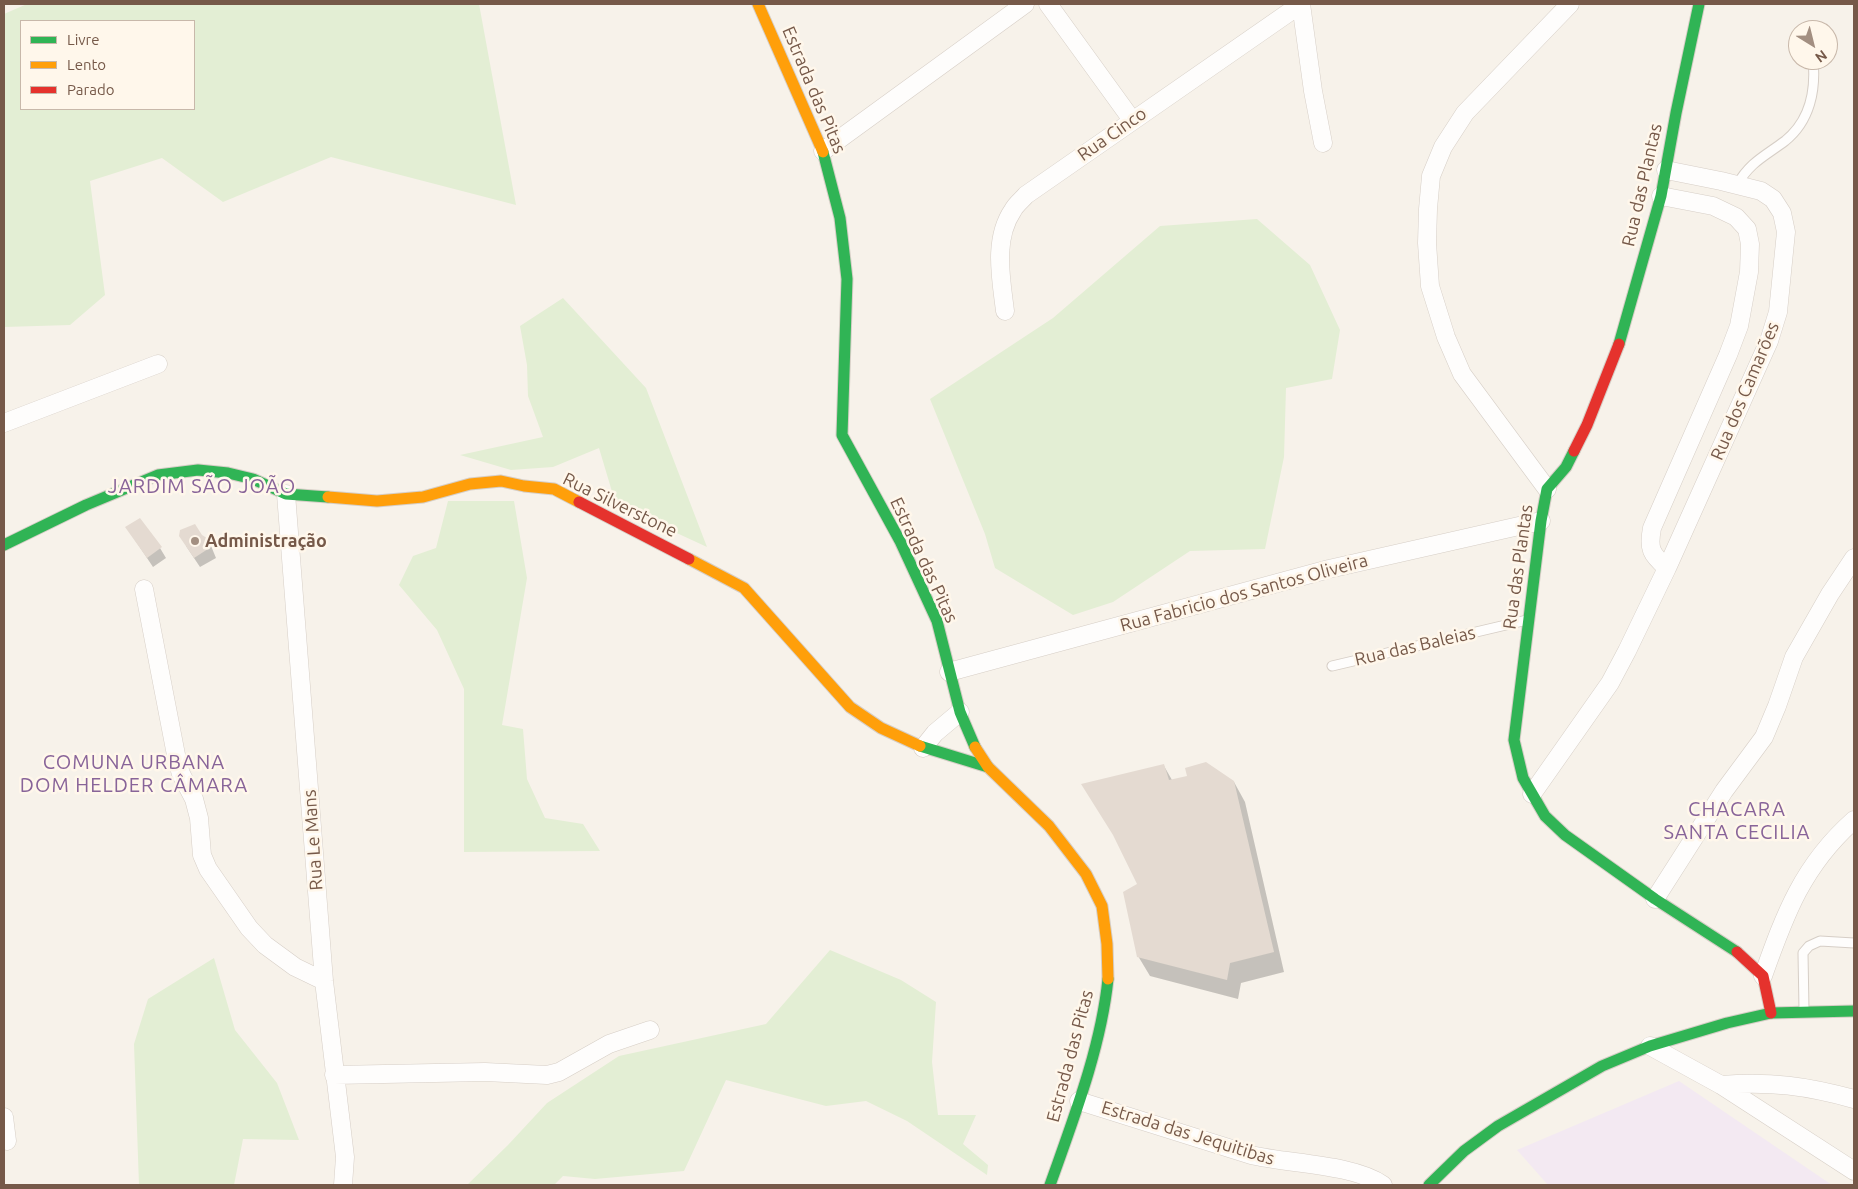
<!DOCTYPE html>
<meta charset="utf-8">
<style>
body{margin:0}
#map{position:relative;width:1858px;height:1189px;overflow:hidden;background:#f7f2ea;font-family:Ubuntu,sans-serif}
canvas{display:block}
.frame{position:absolute;inset:0;border:5px solid #765949;pointer-events:none}
.legend{position:absolute;left:20px;top:20px;width:175px;height:90px;box-sizing:border-box;background:#fff7eb;border:1px solid #c8b8aa;margin:0;padding:6px 9px;list-style:none;font-size:15px;color:#765949}
.legend li{display:flex;align-items:center;gap:10px;height:25px}
.legend b{width:25px;border:1px solid #c8b8aa}
.north{position:absolute;left:1788px;top:20px;width:50px;height:50px;box-sizing:border-box;background:#fff7eb;border:1px solid #c8b8aa;border-radius:50%;rotate:144deg;font-size:14px;font-weight:700;line-height:20px;text-align:center;color:#765949}
.north::after{content:'';display:block;margin:auto;width:18px;height:22px;background:#a38f81;clip-path:polygon(50% 0,100% 100%,50% 72%,0 100%)}
</style>
<div id="map">
<canvas width="1858" height="1189"></canvas>
<div class="frame"></div>
<ul class="legend">
<li><b style="height:6px;background:#30b455"></b>Livre</li>
<li><b style="height:6px;background:#ff9f0a"></b>Lento</li>
<li><b style="height:6px;background:#e5322d"></b>Parado</li>
</ul>
<div class="north">N</div>
</div>
<script>
const ctx = document.querySelector('canvas').getContext('2d');
ctx.lineJoin = 'round';
function fill(path, color) {
  ctx.fillStyle = color;
  ctx.fill(path, 'evenodd');
}
function trace(path, color, width, dash) {
  ctx.strokeStyle = color;
  ctx.lineWidth = width;
  ctx.lineCap = dash ? 'butt' : 'round';
  ctx.setLineDash(dash || []);
  ctx.stroke(path);
}
function write(font, color, halo, rows, align = 'center') {
  ctx.font = font + ' Ubuntu,sans-serif';
  ctx.lineWidth = 5;
  ctx.setLineDash([]);
  ctx.textBaseline = 'middle';
  ctx.strokeStyle = halo;
  ctx.fillStyle = color;
  for (const [text, x, y, turn = 0] of rows) {
    ctx.save();
    ctx.translate(x, y);
    ctx.rotate((+turn || 0) * Math.PI / 180);
    ctx.textAlign = isNaN(turn) ? turn : align;
    if (halo) ctx.strokeText(text, 0, 0);
    ctx.fillText(text, 0, 0);
    ctx.restore();
  }
}
const education = new Path2D(`
 M1679 1081 1832 1185H1548L1517 1150Z`);
const green = new Path2D(`
 M27 4H479L516 205 331 157 223 202 162 158 90 181 105 295 70 325 4 327V14ZM21 21H194V109H21Z
 M1257 219 1310 265 1340 330 1332 379 1286 388 1284 457 1265 549 1190 551 1113 602 1073 615 995 568 985 534 930 399 1053 318 1160 226Z
 M563 298 646 388 707 547 616 505 599 448 553 467 511 470 460 455 543 437 528 396 527 365 520 326Z
 M448 501H514L527 578 502 725 523 729 527 779 545 818 583 824 600 851 464 852V689L437 630 399 585 413 556 436 548Z
 M830 950 901 980 936 1002 932 1062 938 1115H976L963 1144 988 1165 987 1175 907 1121 866 1101 826 1106 726 1080 684 1171 595 1179 563 1176 554 1185H467L508 1145 547 1103 619 1056 766 1024Z
 M214 958 235 1030 277 1083 299 1140 243 1139 234 1185H139L134 1044 148 999Z`);
const shadow = new Path2D(`
 M127 528 160 548 166 558 153 567Z
 M201 536 209 541 216 558 200 567 186 546Z
 M1164 766 1172 780 1234 782 1245 802 1284 972 1241 983 1238 999 1150 976 1138 956 1139 885Z`);
const building = new Path2D(`
 M140 518 162 547 147 558 125 527Z
 M195 524 202 535 210 540 206 542 211 547 194 558 179 536 180 530Z
 M1206 762 1234 781 1274 952 1230 963 1227 980 1137 957 1123 892 1137 884 1113 835 1081 784 1164 764 1169 780 1187 776 1185 768Z`);
const lane = new Path2D(`
 M1737 185C1750 162 1765 156 1785 141 1810 121 1816 90 1813 60
 M1332 666 1527 620
 M1804 1010 1803 953 1809 946 1820 941 1854 943`);
const street = new Path2D(`
 M1048 4 1132 120
 M823 151 1025 4
 M1661 196 1713 206 1736 217 1747 229 1750 244 1749 272 1739 326 1728 355 1652 528C1648 549 1651 554 1667 568
 M1005 311C1001 278 993 239 1013 210 1016 204 1022 200 1026 195L1301 4 1313 91 1323 143
 M4 423 158 364
 M1547 489 1462 374 1446 337 1430 286 1427 243 1428 209 1431 176 1443 147 1465 113 1570 4
 M286 494 324 981 345 1157 343 1185
 M144 589 177 760 181 774 194 799 199 818 202 855 208 869 249 928 265 945 295 967 324 981
 M949 672 1329 569 1541 521
 M923 748 935 733 960 712
 M1532 794 1610 683 1627 651 1667 568 1769 341 1778 312 1786 232 1782 213 1773 199 1761 191 1721 181 1666 170
 M1655 899 1724 791 1764 737 1777 706 1794 657 1830 594 1854 558
 M1763 976C1785 914 1803 865 1854 820
 M1650 1046 1721 1085 1854 1171
 M334 1075 485 1072 547 1075 559 1072 609 1044 650 1030
 M1721 1085C1770 1081 1807 1086 1854 1099
 M1079 1101 1251 1155C1289 1164 1353 1164 1383 1185
 M4 1117 7 1141`);
const fast = new Path2D(`
 M823 152 840 218 847 279 842 435 900 541 937 621 960 712 975 747
 M1619 344 1661 196 1676 113 1699 4
 M1574 451 1566 467 1547 489 1541 521 1514 740 1523 778 1545 816 1565 835 1655 899 1737 952
 M4 545 86 505 158 475 198 470 228 473 253 479 286 494 328 497
 M920 746 988 767
 M1050 1185C1073 1120 1101 1048 1108 979
 M1429 1185 1464 1151 1498 1126 1602 1066 1650 1046 1727 1023 1771 1013 1854 1011`);
const slow = new Path2D(`
 M758 4 823 152
 M328 497 377 501 423 497 470 484 501 481 524 486 554 489 579 502
 M689 559 744 588 850 707 881 728 920 746
 M975 747 988 767 1049 826 1086 874 1102 906 1107 944 1108 979`);
const jam = new Path2D(`
 M1574 451 1587 425 1619 344
 M579 502 689 559
 M1737 952 1763 976 1771 1013`);
const markers = [
 [195,541,5,"#a38f81"]
];
const streetNames = [
 ["Estrada das Pitas",814,90,67],
 ["Rua Cinco",1112,134,-35],
 ["Rua das Plantas",1642,185,-77],
 ["Rua dos Camarões",1745,391,-67],
 ["Rua Silverstone",620,505,26],
 ["Estrada das Pitas",924,560,65],
 ["Rua das Plantas",1518,567,-82],
 ["Rua Fabricio dos Santos Oliveira",1244,593,-15],
 ["Rua das Baleias",1415,646,-13],
 ["Rua Le Mans",313,840,-94],
 ["Estrada das Pitas",1070,1056,-75],
 ["Estrada das Jequitibas",1188,1133,17]
];
const poiNames = [
 ["Administração",205,541]
];
const quarterNames = [
 ["JARDIM SÃO JOÃO",202,486],
 ["COMUNA URBANA",134,762],
 ["DOM HELDER CÂMARA",134,785],
 ["CHACARA",1737,809],
 ["SANTA CECILIA",1737,832]
];
fill(education, '#f3e9f2');
fill(green, '#e3eed4');
fill(shadow, '#0003');
fill(building, '#e4dad1');
trace(lane, '#d6cec6', 11);
trace(street, '#d6cec6', 19);
trace(fast, '#d6cec6', 13);
trace(slow, '#d6cec6', 13);
trace(jam, '#d6cec6', 13);
trace(lane, '#fefdfc', 9);
trace(street, '#fefdfc', 18);
trace(fast, '#30b455', 11);
trace(slow, '#ff9f0a', 11);
trace(jam, '#e5322d', 11);
for (const [x, y, r, color] of markers) {
  const dot = new Path2D();
  dot.arc(x, y, r, 0, 2 * Math.PI);
  ctx.fillStyle = color;
  ctx.fill(dot);
  trace(dot, '#fff7eb', 2);
}
write('18px', '#765949', '#fff7eb', streetNames);
write('bold 18px', '#765949', '#fff7eb', poiNames, 'left');
ctx.letterSpacing = '1px';
write('20px', '#886499', '#fff7eb', quarterNames);
ctx.letterSpacing = '0px';
</script>
